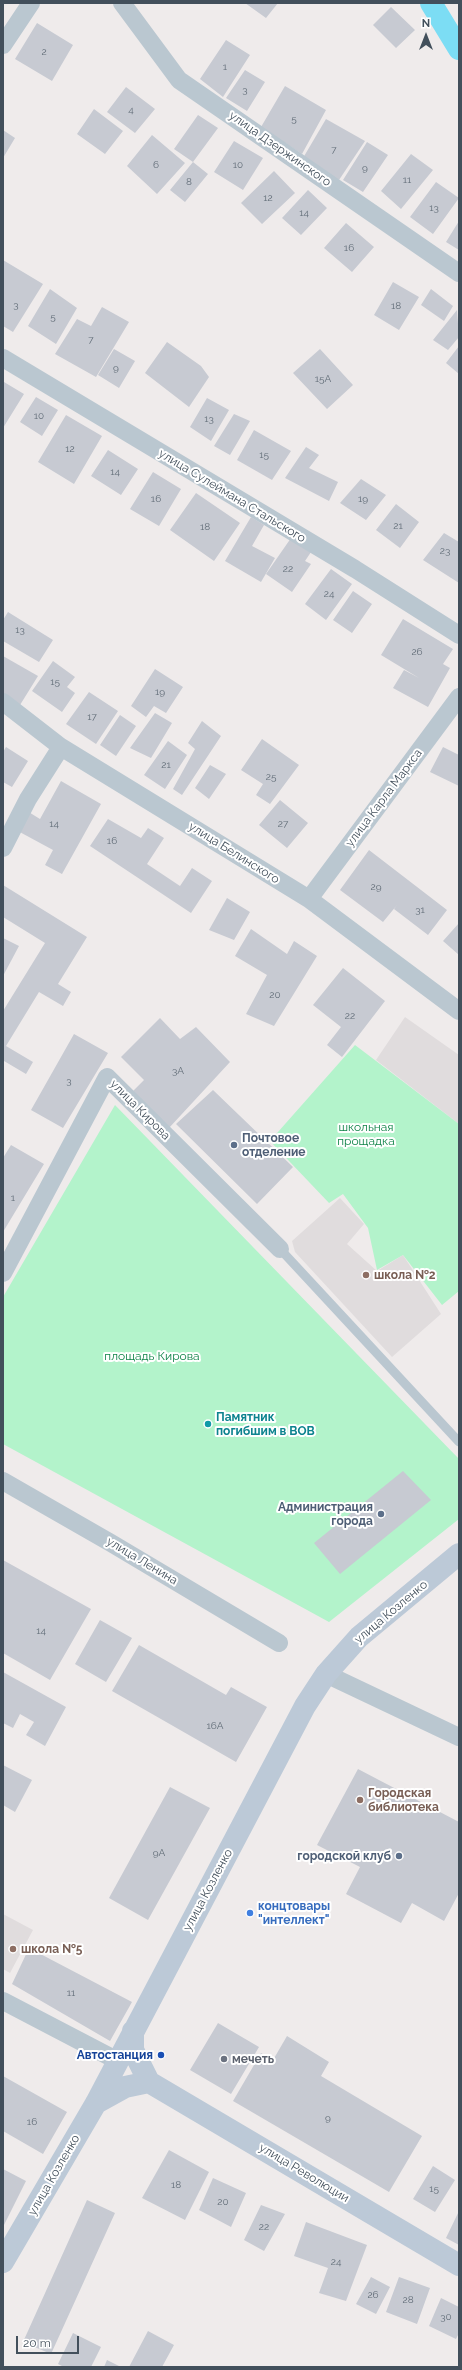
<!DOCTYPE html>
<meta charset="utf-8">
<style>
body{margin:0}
#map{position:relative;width:462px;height:2370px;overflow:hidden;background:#efebeb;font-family:Raleway,sans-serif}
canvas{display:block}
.frame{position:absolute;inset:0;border:4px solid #424f5b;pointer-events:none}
.north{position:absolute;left:406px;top:16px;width:40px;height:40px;-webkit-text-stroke:3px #fff;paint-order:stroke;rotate:0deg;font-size:11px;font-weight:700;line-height:16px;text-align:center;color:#424f5b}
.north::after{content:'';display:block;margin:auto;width:14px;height:18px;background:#424f5b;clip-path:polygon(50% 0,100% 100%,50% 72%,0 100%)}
.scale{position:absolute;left:16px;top:2336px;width:63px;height:18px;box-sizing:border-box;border:2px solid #424f5b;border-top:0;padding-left:5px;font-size:12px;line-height:14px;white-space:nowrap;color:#424f5b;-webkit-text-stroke:3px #fff;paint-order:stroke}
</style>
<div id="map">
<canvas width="462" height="2370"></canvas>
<div class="frame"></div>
<div class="north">N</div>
<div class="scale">20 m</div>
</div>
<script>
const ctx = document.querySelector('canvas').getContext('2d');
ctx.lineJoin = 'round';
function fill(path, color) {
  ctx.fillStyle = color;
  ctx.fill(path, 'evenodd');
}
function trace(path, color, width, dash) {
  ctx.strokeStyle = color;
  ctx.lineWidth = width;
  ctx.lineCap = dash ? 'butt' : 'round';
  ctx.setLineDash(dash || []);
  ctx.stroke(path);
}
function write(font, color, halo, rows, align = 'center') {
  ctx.font = font + ' Raleway,sans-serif';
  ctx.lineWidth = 4;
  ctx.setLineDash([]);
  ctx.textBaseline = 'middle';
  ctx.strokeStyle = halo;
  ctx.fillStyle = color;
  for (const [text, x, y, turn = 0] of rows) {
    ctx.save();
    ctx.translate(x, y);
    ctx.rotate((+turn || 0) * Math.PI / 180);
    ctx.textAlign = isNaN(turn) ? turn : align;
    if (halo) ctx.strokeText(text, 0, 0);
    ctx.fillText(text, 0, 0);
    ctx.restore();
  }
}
const education = new Path2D(`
 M405 1017 459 1055V1124L376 1060Z
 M340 1198 364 1224 347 1244 377 1271 403 1255 441 1314 392 1357 295 1252 292 1241Z
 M3 1914 33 1930 10 1973 3 1969Z`);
const green = new Path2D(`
 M355 1045 459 1124V1291L442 1305 403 1255 377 1270 368 1228 343 1194 329 1203 270 1141Z
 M115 1105 459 1459V1519L329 1622 3 1444V1297Z`);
const canal = new Path2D(`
 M431 3 459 49`);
const building = new Path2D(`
 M245 3H278L266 18Z
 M391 7 415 30 396 48 373 25Z
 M37 23 73 45 52 81 15 59Z
 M226 40 250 55 223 97 200 79Z
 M245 70 265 82 247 111 226 98Z
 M285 86 326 110 302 154 261 127Z
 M126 87 155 109 135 133 107 112Z
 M94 109 123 131 105 154 77 134Z
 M198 115 218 128 193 162 208 174 185 202 170 190 193 162 174 149Z
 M326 119 365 141 339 180 303 158Z
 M3 130 15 138 3 158Z
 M152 135 185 163 157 194 127 166Z
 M234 141 263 158 243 190 214 172Z
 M367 142 388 155 363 192 343 180Z
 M411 154 433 170 401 209 381 191Z
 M274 171 295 193 262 224 241 203Z
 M436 182 459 198 433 234 410 217Z
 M308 190 327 208 301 235 282 218Z
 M459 221V250L446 242Z
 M346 223 374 247 352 272 324 248Z
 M3 260 43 284 13 332 3 326Z
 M393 282 419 297 399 330 374 315Z
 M50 289 77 308 56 344 28 326Z
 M431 289 453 306 444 321 421 305Z
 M102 307 129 322 96 377 55 354 77 319 91 326Z
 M457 310 459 337 448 350 433 340Z
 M167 342 201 366 209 377 189 407 145 373Z
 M459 346V374L446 363Z
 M114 349 135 361 119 388 98 375Z
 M320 349 353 385 327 409 293 373Z
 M4 382 24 394 3 428V384Z
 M36 397 58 410 42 436 20 422Z
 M207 398 229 410 211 441 190 427Z
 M234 414 250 421 230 455 214 446Z
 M66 415 102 436 74 484 38 462Z
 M254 430 291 451 272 480 237 460Z
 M306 447 319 455 309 468 338 482 329 501 285 478Z
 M108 450 138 469 121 495 91 476Z
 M153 472 181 489 159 526 130 509Z
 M361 479 386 495 366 520 340 503Z
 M196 493 240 523 214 561 170 530Z
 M396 504 419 522 400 548 376 530Z
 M251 517 264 525 252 546 275 558 261 582 225 561Z
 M444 533 459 542V583L423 560Z
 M291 538 311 552 305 561 311 564 292 592 266 574Z
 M331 569 352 584 326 620 305 604Z
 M353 591 372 604 352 633 333 620Z
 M8 612 53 640 39 662 3 641V620Z
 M403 619 453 649 443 664 450 668 428 707 393 688 404 670 419 678 381 655Z
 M3 656 38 676 20 705 3 695Z
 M53 661 75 677 67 687 75 693 62 712 32 691Z
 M155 669 183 687 166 713 154 706 146 717 131 706Z
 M89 692 118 711 96 744 66 724Z
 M155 713 172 723 151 758 130 748Z
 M120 715 136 726 116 756 100 745Z
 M202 721 221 736 182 795 173 789 195 749 188 743Z
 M262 739 299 765 270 804 256 795 263 784 241 770Z
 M168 741 187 755 165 789 144 775Z
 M6 747 28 761 12 787 3 782V752Z
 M443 747 459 755V786L430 772Z
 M210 765 226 774 209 799 195 788Z
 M61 781 101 804 62 874 45 865 53 850 16 830 27 811 40 819Z
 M280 800 308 823 287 848 259 825Z
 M108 819 141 838 148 828 164 838 147 864 180 886 192 868 212 881 191 913 90 846Z
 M369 850 447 910 428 935 394 909 397 905 383 922 340 890Z
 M3 885 87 937 58 984 71 992 63 1006 39 992 6 1046 33 1062 26 1074 4 1061 3 1062V1011L45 943 3 917Z
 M227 898 250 912 234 940 209 930Z
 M459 923V955L443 941Z
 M251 929 287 954 294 941 317 956 274 1026 246 1014 267 975 235 956Z
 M3 938 19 946 3 976Z
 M343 968 385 1001 342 1057 327 1045 341 1027 313 1005Z
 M160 1018 180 1039 196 1027 230 1062 169 1128 133 1091 144 1080 121 1057Z
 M74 1034 108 1053 63 1128 31 1110Z
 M213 1090 293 1167 257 1204 176 1124Z
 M11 1145 44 1164 3 1232V1158Z
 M403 1471 431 1500 340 1574 314 1543Z
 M3 1560 91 1609 50 1680 3 1653Z
 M100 1620 132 1638 106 1682 75 1664Z
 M139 1645 226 1695 231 1687 267 1707 236 1762 112 1691Z
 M3 1672 66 1707 45 1746 26 1735 34 1722 20 1714 13 1728 3 1723Z
 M3 1765 32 1780 15 1812 3 1805Z
 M358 1769 459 1822V1893L444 1921 412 1903 401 1923 346 1894 360 1867 317 1845Z
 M170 1787 210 1808 148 1920 109 1898Z
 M29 1948 132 2002 110 2041 12 1984Z
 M218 2023 259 2047 231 2094 190 2070Z
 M287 2036 329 2062 321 2076 422 2136 389 2192 233 2101 261 2053 273 2060Z
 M3 2076 67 2112 43 2154 3 2131Z
 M169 2150 209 2172 185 2220 142 2198Z
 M433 2166 455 2180 435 2212 413 2199Z
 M3 2169 26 2181 3 2227Z
 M213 2178 246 2193 231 2227 199 2210Z
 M87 2200 115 2213 51 2354 23 2342Z
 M261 2205 285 2214 264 2251 244 2240Z
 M459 2211V2245L446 2238Z
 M306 2222 367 2245 346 2301 319 2293 328 2268 294 2256Z
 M371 2277 390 2287 376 2314 356 2304Z
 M399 2277 430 2288 417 2324 386 2312Z
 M441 2298 459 2307V2333L456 2339 429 2326Z
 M148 2331 174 2345 162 2367H129Z
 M73 2333 101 2347 91 2367H64L58 2364Z
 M107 2360 121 2367H104Z`);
const lane = new Path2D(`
 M280 1249 459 1442`);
const street = new Path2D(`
 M122 3 179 80 459 273
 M3 45 31 3
 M3 358 355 569 459 635
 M3 702 61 747 309 899 459 1011
 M3 848 28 799 61 747
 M309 899 459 697
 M3 1273 107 1077 280 1249
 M3 1481 111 1543 279 1643
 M326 1674 459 1737
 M3 2001 118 2061`);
const secondary = new Path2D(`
 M133 2031V2050L149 2082 459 2265
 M96 2103 125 2087 149 2082
 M3 2262 96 2103 305 1706 326 1674 359 1637 459 1554`);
const markers = [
 [234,1145,4,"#5c6f8a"],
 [366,1275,4,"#8d6e63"],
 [208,1424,4,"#0f9aa8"],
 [381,1514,4,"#5c6f8a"],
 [360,1800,4,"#8d6e63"],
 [399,1856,4,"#5c6f8a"],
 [250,1913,4,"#3f7fe0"],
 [13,1949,4,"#8d6e63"],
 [161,2055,4,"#1a4fb4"],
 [224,2059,4,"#6b7280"]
];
const numberNames = [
 ["2",44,52],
 ["1",225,67],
 ["3",245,90],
 ["4",131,110],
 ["5",294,119],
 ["7",334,150],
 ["6",156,165],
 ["10",238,165],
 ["9",365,168],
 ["11",407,180],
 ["8",189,182],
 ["12",268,198],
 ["13",434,208],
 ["14",304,213],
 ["16",349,248],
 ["3",16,305],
 ["18",396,306],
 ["5",53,317],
 ["7",91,340],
 ["9",116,368],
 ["15А",323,379],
 ["10",39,416],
 ["13",209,419],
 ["12",70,449],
 ["15",264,455],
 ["14",115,472],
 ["16",156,499],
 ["19",363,499],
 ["21",398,526],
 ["18",205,527],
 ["23",445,551],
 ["22",288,569],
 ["24",329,594],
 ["13",20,630],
 ["26",417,652],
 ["15",55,682],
 ["19",160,692],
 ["17",92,717],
 ["21",166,765],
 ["25",271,777],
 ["14",54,824],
 ["27",283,824],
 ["16",112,841],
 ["29",376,887],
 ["31",420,910],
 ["20",275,995],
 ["22",350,1016],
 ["3А",178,1071],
 ["3",69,1081],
 ["1",13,1198],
 ["14",41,1631],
 ["16А",215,1726],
 ["9А",159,1853],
 ["11",71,1993],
 ["9",328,2118],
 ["16",32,2122],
 ["18",176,2185],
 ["15",434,2189],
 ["20",223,2202],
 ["22",264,2227],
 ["24",336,2262],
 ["26",373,2295],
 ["28",408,2300],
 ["30",446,2317]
];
const streetNames = [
 ["улица Дзержинского",280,149,35],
 ["улица Сулеймана Стальского",232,496,31],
 ["улица Карла Маркса",384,798,-53],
 ["улица Белинского",234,853,32],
 ["улица Кирова",140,1110,45],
 ["улица Ленина",142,1561,31],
 ["улица Козленко",391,1612,-40],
 ["улица Козленко",208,1890,-62],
 ["улица Революции",304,2173,31],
 ["улица Козленко",54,2175,-60]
];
const parkNames = [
 ["школьная",366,1127],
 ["прощадка",366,1141],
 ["площадь Кирова",152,1356]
];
const serviceNames = [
 ["Почтовое",242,1138,"left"],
 ["отделение",242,1152,"left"],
 ["Администрация",373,1507],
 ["города",373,1521],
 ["городской клуб",391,1856]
];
const educationNames = [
 ["школа №2",374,1275],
 ["Городская",368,1793],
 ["библиотека",368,1807],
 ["школа №5",21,1949]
];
const cultureNames = [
 ["Памятник",216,1417],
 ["погибшим в ВОВ",216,1431]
];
const shopNames = [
 ["концтовары",258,1906],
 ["\"интеллект\"",258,1920]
];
const transitNames = [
 ["Автостанция",153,2055]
];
const worshipNames = [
 ["мечеть",232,2059]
];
fill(education, '#e0dcdd');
fill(green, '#b3f3cb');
trace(canal, '#7cddf4', 22);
fill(building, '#c7cad2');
trace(lane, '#bac7d0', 9);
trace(street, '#bac7d0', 18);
trace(secondary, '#bcc9d7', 22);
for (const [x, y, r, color] of markers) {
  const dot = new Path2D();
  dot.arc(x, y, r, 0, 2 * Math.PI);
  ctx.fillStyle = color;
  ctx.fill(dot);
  trace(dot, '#fff', 1.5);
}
write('10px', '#636e79', null, numberNames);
write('12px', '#424f5b', '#fff', streetNames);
write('12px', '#0d8246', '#fff', parkNames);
write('bold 12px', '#4e5e75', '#fff', serviceNames, 'right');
write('bold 12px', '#785e54', '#fff', educationNames, 'left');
write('bold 12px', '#0d838f', '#fff', cultureNames, 'left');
write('bold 12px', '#366cbe', '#fff', shopNames, 'left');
write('bold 12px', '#164399', '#fff', transitNames, 'right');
write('bold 12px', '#5b616d', '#fff', worshipNames, 'left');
</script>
